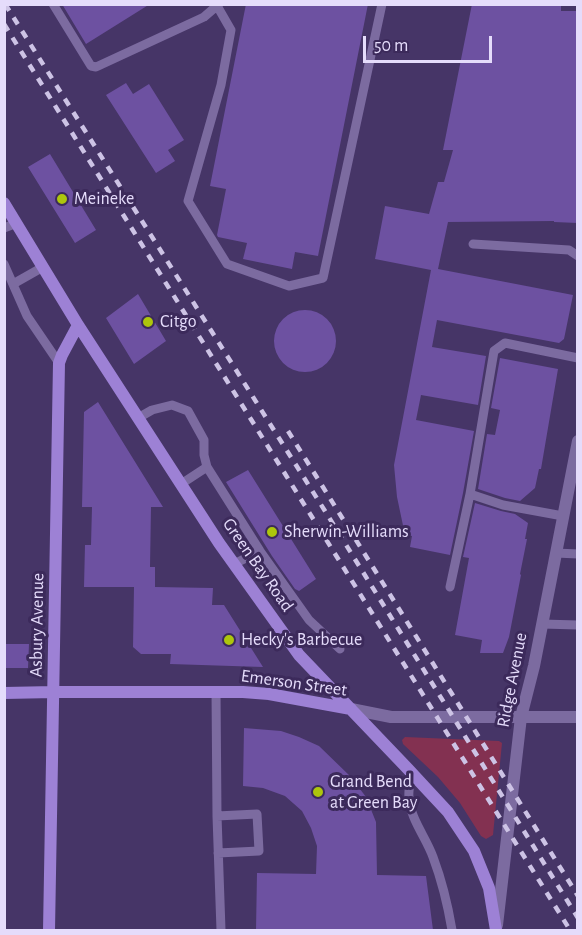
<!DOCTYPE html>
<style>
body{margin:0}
#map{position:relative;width:582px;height:935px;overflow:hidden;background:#463567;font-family:"Alegreya Sans",sans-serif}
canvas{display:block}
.frame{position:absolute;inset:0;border:6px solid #e5dcfb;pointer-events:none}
.scale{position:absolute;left:363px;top:36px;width:129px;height:27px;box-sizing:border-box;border:3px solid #e5dcfb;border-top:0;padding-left:8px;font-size:18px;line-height:21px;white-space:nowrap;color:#e5dcfb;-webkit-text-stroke:4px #3c2a5b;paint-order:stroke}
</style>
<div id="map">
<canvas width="582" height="935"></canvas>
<div class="frame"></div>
<div class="scale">50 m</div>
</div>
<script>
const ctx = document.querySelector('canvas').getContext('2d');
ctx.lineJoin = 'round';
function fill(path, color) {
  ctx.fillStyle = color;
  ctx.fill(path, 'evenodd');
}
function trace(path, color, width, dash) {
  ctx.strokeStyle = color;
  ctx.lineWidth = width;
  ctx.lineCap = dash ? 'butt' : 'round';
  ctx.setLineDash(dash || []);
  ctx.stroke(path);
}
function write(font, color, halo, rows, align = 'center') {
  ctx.font = font + ' "Alegreya Sans",sans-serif';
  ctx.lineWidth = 6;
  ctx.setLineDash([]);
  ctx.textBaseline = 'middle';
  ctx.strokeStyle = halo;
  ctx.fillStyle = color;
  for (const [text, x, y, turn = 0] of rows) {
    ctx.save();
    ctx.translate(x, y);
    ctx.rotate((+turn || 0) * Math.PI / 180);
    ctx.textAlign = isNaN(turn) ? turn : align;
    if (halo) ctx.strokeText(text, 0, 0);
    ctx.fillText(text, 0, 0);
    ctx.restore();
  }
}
const green = new Path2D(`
 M405 737 499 741 502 743 493 835 486 839 481 836 460 803 438 777 403 744 402 740Z`);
const building = new Path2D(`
 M62 4H150L86 44Z
 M246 4H368L318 256 295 252 292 269 243 259 247 243 218 237 217 235 226 189 210 186Z
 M472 4H561V11H578V223L554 222V221L448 222 438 269 573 295 564 339 559 343 437 320 432 347 486 356 478 405 421 395 416 420 474 431 463 493 450 555 410 547 412 536 405 535 397 497 394 465 431 270 375 259 385 206 429 214 438 182H444L453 150H443Z
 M126 83 133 94 149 84 184 140 168 150 175 161 156 173 106 95Z
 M50 154 96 230 75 243 28 167Z
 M138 294 166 341 134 364 106 318Z
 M274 341a31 31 0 1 1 62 0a31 31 0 1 1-62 0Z
 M500 358 558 369 541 469H539L535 488 520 501 505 498 478 489 487 434 495 435 500 410 491 408Z
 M98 402 163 507H151L150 567H155V587L213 588 212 605H224L263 667 170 664 171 654H141L133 647 134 587H84L85 545H91L92 507H82L84 412Z
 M248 470 316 579 299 591 295 589 272 556 226 482Z
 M475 503 501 511 515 514 528 523 525 539H527L520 574 521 575 509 637 503 653H480L482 640 455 635 469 558 463 557Z
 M4 644H29L28 668H4Z
 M244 728 281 731 299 737 319 746 351 777 366 797 376 822 377 875 426 876 433 930H256L257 873 316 874 317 846 311 828 302 811 285 796 263 788 243 786Z`);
const service = new Path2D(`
 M53 4 91 66 96 67 204 17 219 4
 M216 4 231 30 221 85 188 201 227 264 289 286 323 278 382 4
 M4 228 17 223
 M473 244 569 250 578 256
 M4 264 27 316 59 363
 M13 284 43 267
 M138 418 152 410 172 405 188 411 204 440V455L207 467 181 484
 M207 467 260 551 309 620 340 649
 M563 516 503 505 470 494 494 351 505 343 578 358
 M556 553 578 554
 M234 564 260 551
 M450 587 470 494
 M542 624 578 625
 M216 691 217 816 221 930
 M412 773C411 781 408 789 409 797 410 819 426 837 433 857 442 881 448 906 452 930
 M217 816 257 814 259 851 218 853`);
const tertiary = new Path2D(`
 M351 709 391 717H578
 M497 925 521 717 534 666 578 441`);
const secondary = new Path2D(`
 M4 203 78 325 219 543 299 655 408 769 448 812 474 851 489 888 496 930
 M4 693 54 692H243L269 694 351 709
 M49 930 59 363 62 355 78 325`);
const rail = new Path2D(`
 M5 4 325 511 578 918
 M4 24 570 930
 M288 431 578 896`);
const markers = [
 [62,199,6,"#adc60d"],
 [148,322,6,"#adc60d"],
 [272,532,6,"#adc60d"],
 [229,640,6,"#adc60d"],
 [318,792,6,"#adc60d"]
];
const poiNames = [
 ["Meineke",74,199],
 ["Citgo",160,322],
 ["Sherwin-Williams",284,532],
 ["Hecky's Barbecue",241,640],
 ["Grand Bend",330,782],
 ["at Green Bay",330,803]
];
const streetNames = [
 ["Green Bay Road",258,565,55],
 ["Asbury Avenue",37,625,-89],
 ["Ridge Avenue",512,680,-79],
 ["Emerson Street",294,683,8]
];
fill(green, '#833151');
fill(building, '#6d51a1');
trace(service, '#7c6ba0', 9);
trace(tertiary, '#7c6ba0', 12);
trace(secondary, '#9d81d5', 12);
trace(rail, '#cdc3e5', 4.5, [8, 8]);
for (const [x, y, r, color] of markers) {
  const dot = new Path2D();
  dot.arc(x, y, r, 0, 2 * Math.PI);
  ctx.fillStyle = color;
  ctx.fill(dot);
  trace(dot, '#3c2a5b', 2);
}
write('18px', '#e5dcfb', '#3c2a5b', poiNames, 'left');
write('18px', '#e5dcfb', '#3c2a5b', streetNames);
</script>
